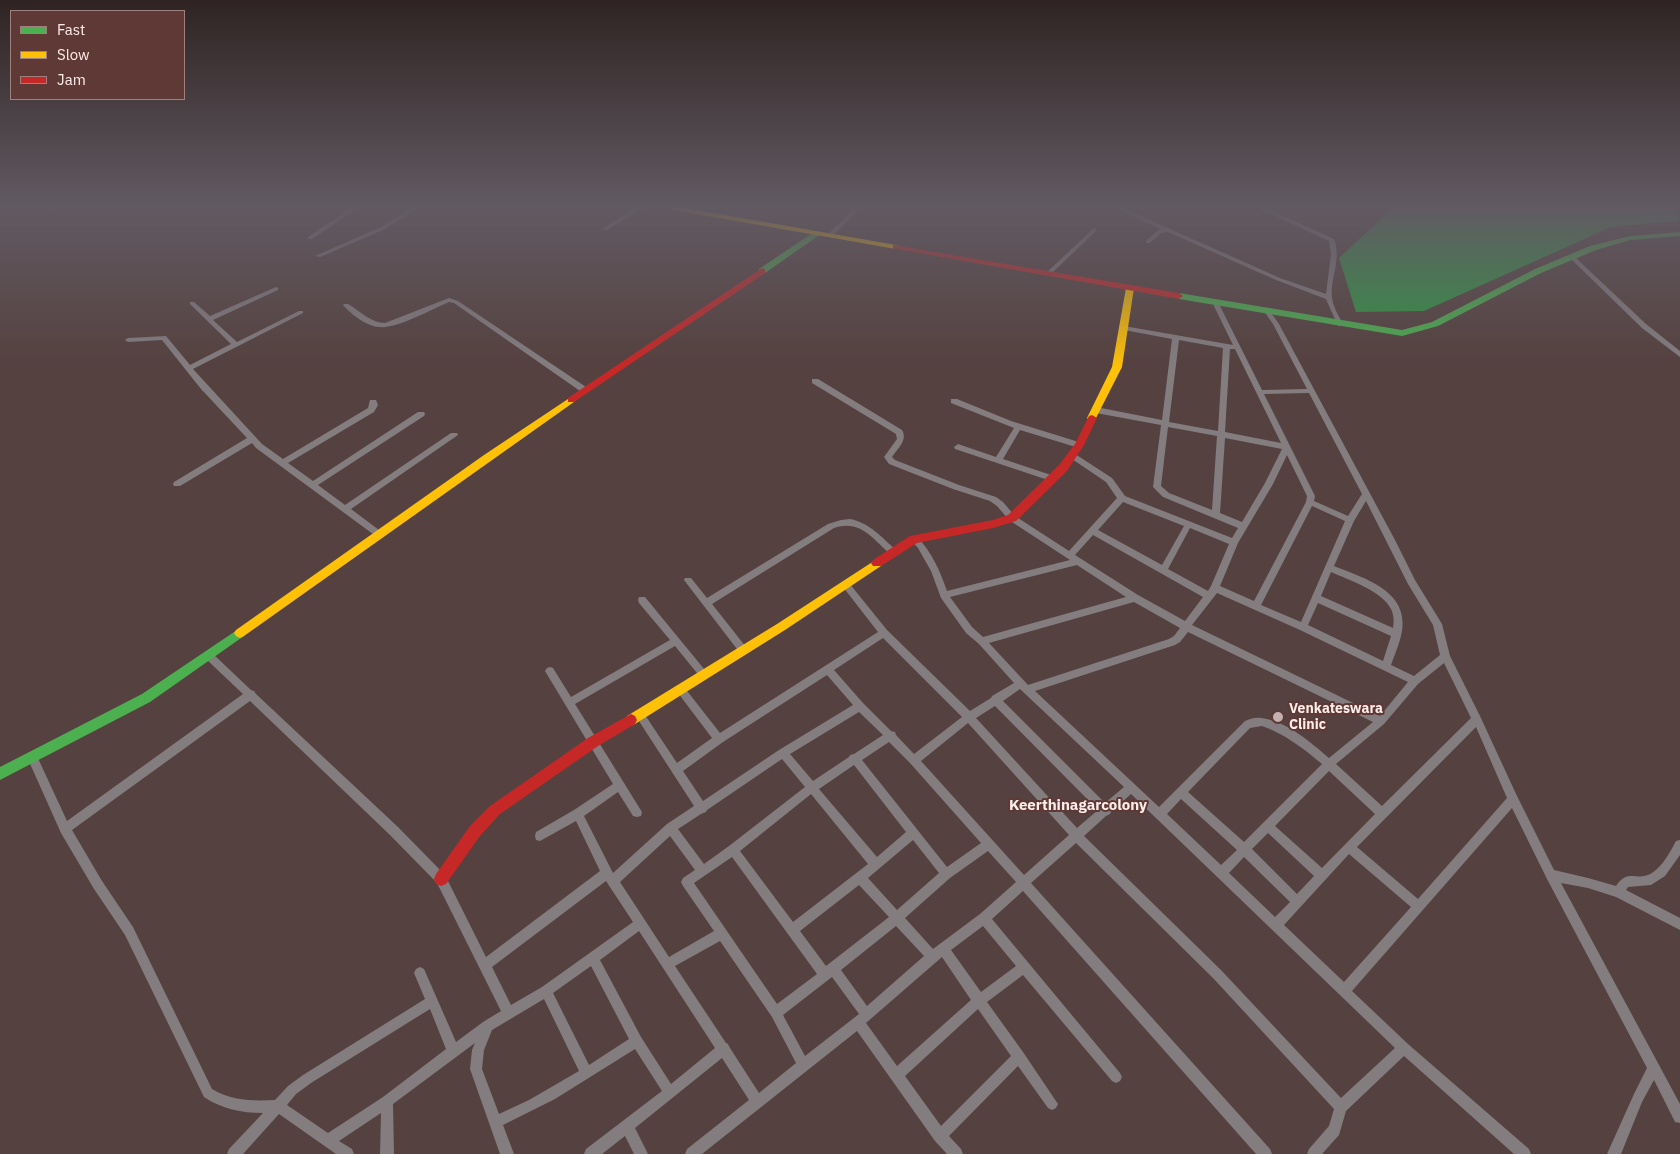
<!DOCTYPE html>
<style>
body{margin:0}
#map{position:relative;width:1680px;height:1154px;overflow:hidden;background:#55413f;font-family:"IBM Plex Sans",sans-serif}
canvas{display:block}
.legend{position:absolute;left:10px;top:10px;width:175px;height:90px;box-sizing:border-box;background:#5f3935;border:1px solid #9e817e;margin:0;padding:6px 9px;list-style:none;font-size:15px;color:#fdeeec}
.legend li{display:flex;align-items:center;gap:10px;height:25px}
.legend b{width:25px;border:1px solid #9e817e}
</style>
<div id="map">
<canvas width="1680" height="1154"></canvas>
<ul class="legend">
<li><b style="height:6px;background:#4caf50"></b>Fast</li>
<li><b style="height:6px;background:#ffc107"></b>Slow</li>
<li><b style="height:6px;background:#c62828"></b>Jam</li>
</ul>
</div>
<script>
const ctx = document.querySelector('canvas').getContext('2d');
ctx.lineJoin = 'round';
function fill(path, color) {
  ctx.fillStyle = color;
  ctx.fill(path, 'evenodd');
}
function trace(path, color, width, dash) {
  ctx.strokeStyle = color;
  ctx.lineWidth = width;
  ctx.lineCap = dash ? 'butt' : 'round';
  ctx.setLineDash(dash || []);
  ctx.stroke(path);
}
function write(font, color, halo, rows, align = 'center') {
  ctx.font = font + ' "IBM Plex Sans",sans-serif';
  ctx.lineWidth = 4;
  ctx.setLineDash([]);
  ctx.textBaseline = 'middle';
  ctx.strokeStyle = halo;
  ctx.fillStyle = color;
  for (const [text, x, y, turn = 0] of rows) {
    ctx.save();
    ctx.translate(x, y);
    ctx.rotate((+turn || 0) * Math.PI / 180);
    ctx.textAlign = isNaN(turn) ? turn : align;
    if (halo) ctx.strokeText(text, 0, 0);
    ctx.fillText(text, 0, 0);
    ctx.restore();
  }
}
const water = new Path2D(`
 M1393 208H1674L1680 221 1611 227 1424 311 1356 312 1339 258Z`);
const street = new Path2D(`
 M48 208H54L50 211 48 210Z
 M351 208H358L312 239H308V237Z
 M412 208H419L383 230 320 257 315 256 379 228Z
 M635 208H642L607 230 602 229Z
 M853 208H859L853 216 831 237H827V235L849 214Z
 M1116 208H1123L1280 278 1326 294 1331 254 1329 241 1258 208H1265L1334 239C1342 258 1330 278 1332 298 1333 307 1339 316 1343 324L1340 326H1338L1326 299 1276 280 1168 232 1161 233 1150 243H1146V241L1157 231 1162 230Z
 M1094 228 1096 229V231L1051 274H1047V272Z
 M1573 256 1575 257 1646 324 1680 351V357L1642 328 1571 259 1570 258Z
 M276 287 278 288V290L213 320 237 342 299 311H303V313L193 369 262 444 283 459 368 408 370 400H376L378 405 374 412 288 463 313 481 418 412H424L425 414 424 416 318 485 345 505 451 433H457L458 435 351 509 383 533 384 535 383 537H377L256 448 252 443 180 486H174L173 484 174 482 247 438 201 389 162 340 128 342 125 340 128 338 166 336 190 365 231 344 190 304V302H194L210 316Z
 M449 298 458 301 586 387V391H580L454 303 449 302C432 309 397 329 379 327 366 326 351 314 343 305L344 304H348C360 311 371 323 385 323Z
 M1215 300 1218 302 1262 390 1307 389 1273 324 1264 311 1265 310H1269L1279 324 1395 540 1415 580 1442 624 1450 656 1480 716 1517 796 1554 870 1588 878 1616 886C1628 868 1637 882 1652 873 1663 866 1670 852 1676 841L1680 840V855L1665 876 1651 885 1628 887 1626 890 1680 918V930L1616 897 1588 888 1561 883 1680 1104V1123L1675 1122 1654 1080 1642 1102 1621 1154H1607L1634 1094 1647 1068 1547 879 1512 808 1352 991 1408 1044 1529 1149 1531 1154H1514L1404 1056 1346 1111 1339 1135 1322 1154H1307L1309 1149 1329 1126 1334 1109 1213 978 1076 843 1031 883 1270 1149 1272 1154H1256L1023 891 992 919 1120 1073 1122 1077 1120 1081 1116 1083 1112 1081 1023 975 987 1002 1023 1052 1058 1104 1056 1108 1052 1110 1048 1108 1018 1066 949 1136 961 1149 963 1154H947L935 1141 857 1031 702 1154H685L687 1149 749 1100 722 1058 635 1128 648 1154H634L625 1136 602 1154H584L586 1149 662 1091 635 1049 555 1099 503 1125 514 1154H500L470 1069 472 1050 475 1043 393 1104 394 1154H380L381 1113 339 1141 352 1149 354 1154H336L279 1114 243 1154H227L229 1149 263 1113C241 1113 222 1109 204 1097L125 935 94 889 61 833 27 757 28 754 32 752 36 754 67 821 243 694 206 659 204 656 206 653 209 652 212 653 251 690 254 691 256 694 398 827 445 875 486 957 600 871 576 821 540 841 536 840 535 836 536 832 574 810 613 784 545 671 547 668 550 667 553 668 571 697 670 640 639 603 638 600 639 597H645L709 675 707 678 704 679 701 678 675 646 575 704 642 812 641 816 637 817 633 816 618 792 584 816 613 873 667 824 694 806 637 718 635 715 637 712 640 711 643 712 677 763 712 738 678 693 676 690 678 687 681 686 684 687 720 733 878 632 843 587 842 585 843 583H849L887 630 970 711 991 698 992 696 1014 683 979 644 966 633 941 598 931 571 918 548 910 539 911 537H917C932 552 940 571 947 591L1070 560 1009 520 997 506 990 501 953 489 889 464 884 457 897 439 896 434 812 383V379H818L902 430C908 440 898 448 892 457L895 460 959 485 996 497 1003 502 1015 516 1069 551 1117 498 1106 482 1069 457 1068 455 1069 453 1072 452 1112 478 1125 496 1232 538 1238 528 1163 497 1153 487 1161 425 1096 413 1092 410 1096 407 1162 420 1172 339 1124 330 1121 328 1124 326 1233 345 1212 302ZM1179 340 1223 348 1218 431 1169 422ZM1230 349H1235L1281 443 1225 432ZM1309 393 1362 494 1348 516 1314 501 1315 496 1264 394ZM1168 427 1217 436 1212 510 1169 493 1161 486ZM1225 438 1282 449 1265 483 1242 522 1220 513ZM1287 455 1307 496 1306 502 1254 601 1220 586 1238 543 1273 484ZM1366 501 1408 584 1433 625 1440 655 1414 676 1391 665C1396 650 1405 633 1402 617 1398 587 1358 576 1334 566L1354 521ZM1123 502 1184 526 1162 565 1098 530ZM1312 506 1345 521 1301 622 1261 605ZM1190 528 1229 544 1211 586 1208 591 1168 569ZM1093 535 1203 597 1185 621 1138 595 1075 555ZM1077 565 1126 597 983 637 972 627 950 597ZM1331 572C1349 580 1382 591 1391 609 1394 615 1394 622 1393 628L1321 596ZM1217 593 1300 630 1408 682 1380 716 1192 625ZM1134 602 1180 628 1174 636 1169 639 1028 685 989 643ZM1318 603 1391 636 1383 661 1308 625ZM1188 632 1373 722 1329 758C1310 742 1287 721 1261 718 1255 717 1250 719 1245 721L1159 807 1035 691 1175 645 1180 642ZM883 638 962 717 914 754 896 735 895 732 891 731 863 703 834 670ZM1444 663 1471 718 1382 806 1336 764 1384 724 1418 684ZM827 675 853 705 779 750 703 801 683 771 723 742ZM1020 689 1124 787 1105 803 1003 701ZM250 701 390 835 437 883 501 1011 483 1022 456 1042 424 969 420 967 416 969 414 973 425 999 303 1075 288 1086 275 1100C253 1101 232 1101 212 1089L133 927 102 881 72 830ZM995 706 1098 810 1077 828 976 718ZM859 712 883 735 854 754 850 755 849 757 813 781 790 754ZM968 723 1069 835 1024 875 921 761ZM1262 726C1285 734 1304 749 1322 764L1244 842 1188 792 1250 728ZM1476 727 1507 798 1418 899 1357 847ZM889 742 910 763 981 843 947 867 862 760ZM782 759 805 787 729 846 704 864 678 829 701 814 706 812 707 810ZM854 765 906 832 877 857 819 789ZM1329 771 1375 814 1322 868 1275 826ZM811 794 868 864 793 922 740 851ZM1131 794 1395 1048 1341 1098 1221 970 1084 836 1106 816 1110 814 1111 812ZM1181 799 1237 850 1221 865 1167 814ZM1268 833 1314 876 1297 894 1252 849ZM670 836 695 870 683 878 681 882 683 886 714 931 669 957 620 882ZM913 840 939 873 897 910 868 878ZM988 851 1016 882 980 914 933 949 905 918 950 878ZM1349 854 1411 907 1344 982 1284 925ZM732 857 817 974 777 1004 694 883ZM1244 857 1290 902 1275 917 1229 873ZM606 881 633 922 542 987 511 1005 492 967ZM859 885 889 917 826 966 800 931ZM896 926 924 956 867 1006 841 970ZM983 926 1016 966 981 992 951 950ZM639 931 715 1048 671 1084 641 1037 600 960ZM720 941 772 1017 796 1063 759 1093 730 1048 728 1044 726 1043 675 966ZM942 957 971 1000 897 1066 866 1023ZM591 966 629 1039 589 1065 553 993ZM832 977 859 1014 805 1056 783 1015ZM544 999 579 1071 529 1100 499 1114 482 1069 484 1050 492 1030ZM430 1009 446 1049 383 1097 328 1133 287 1105 296 1094 311 1083ZM978 1009 1011 1056 941 1126 905 1076Z
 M951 399H957L1011 421 1082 443 1083 445 1079 448 1020 430 1003 459 1054 476 1055 478 1051 481 955 449 954 447 958 444 996 457 1014 428 951 403Z
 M850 519C870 523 881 537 896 550L897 552 896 554H890C872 538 860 519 834 528L712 604 746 647 748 650 746 653 743 654 740 653 684 580 685 578H691L707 598 828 524 841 520Z`);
const fast = new Path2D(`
 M814 232 821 234 765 273H759V269Z
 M1680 232V236L1630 240 1596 250 1541 273 1438 326 1402 336 1179 299 1175 296 1179 293 1402 330 1432 322 1535 269 1590 246 1630 236Z
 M240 628 244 630 246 633 244 636 150 702 0 780V767L142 694Z`);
const slow = new Path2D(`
 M669 208H685L896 245 900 247 896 249 673 210Z
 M1130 285 1134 288 1122 367 1095 420H1089L1087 418 1112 367 1126 288Z
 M571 397 576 400 574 402 244 636 240 638 236 636 234 633 236 630 484 455Z
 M877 559 881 560 883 563 881 566 785 630 635 724 631 726 627 724 625 720 627 716 777 624Z`);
const jam = new Path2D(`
 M893 245 1179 293 1183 296 1179 299 896 249H893Z
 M762 268 765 269V273L574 402H568V398Z
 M1092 415 1097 418 1084 445 1067 471 1016 521 993 528 917 543 881 566H873L871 563 873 560 910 536 993 520 1008 515 1059 465 1075 444 1089 416Z
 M631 714 635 716 637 720 635 724 598 746 500 814 480 836 446 884 441 886 436 884 434 879 436 874 470 826 490 806 588 738Z`);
const markers = [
 [1278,717,6,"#c2b1af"]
];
const poiNames = [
 ["Venkateswara",1289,709],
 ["Clinic",1289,725]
];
const neighbourhoodNames = [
 ["Keerthinagarcolony",1078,806]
];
fill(water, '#2f9743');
fill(street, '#847d80');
fill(fast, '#4caf50');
fill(slow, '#ffc107');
fill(jam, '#c62828');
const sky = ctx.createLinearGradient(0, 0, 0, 369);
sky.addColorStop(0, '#2f2423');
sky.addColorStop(0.56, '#625a63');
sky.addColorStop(1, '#625a6300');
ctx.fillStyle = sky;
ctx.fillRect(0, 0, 1680, 369);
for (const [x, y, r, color] of markers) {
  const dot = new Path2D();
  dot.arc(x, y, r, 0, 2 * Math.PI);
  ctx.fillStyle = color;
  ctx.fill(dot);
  trace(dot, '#5f3935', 2);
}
write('bold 14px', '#fdeeec', '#5f3935', poiNames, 'left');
write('bold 15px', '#fdeeec', '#5f3935', neighbourhoodNames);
</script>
